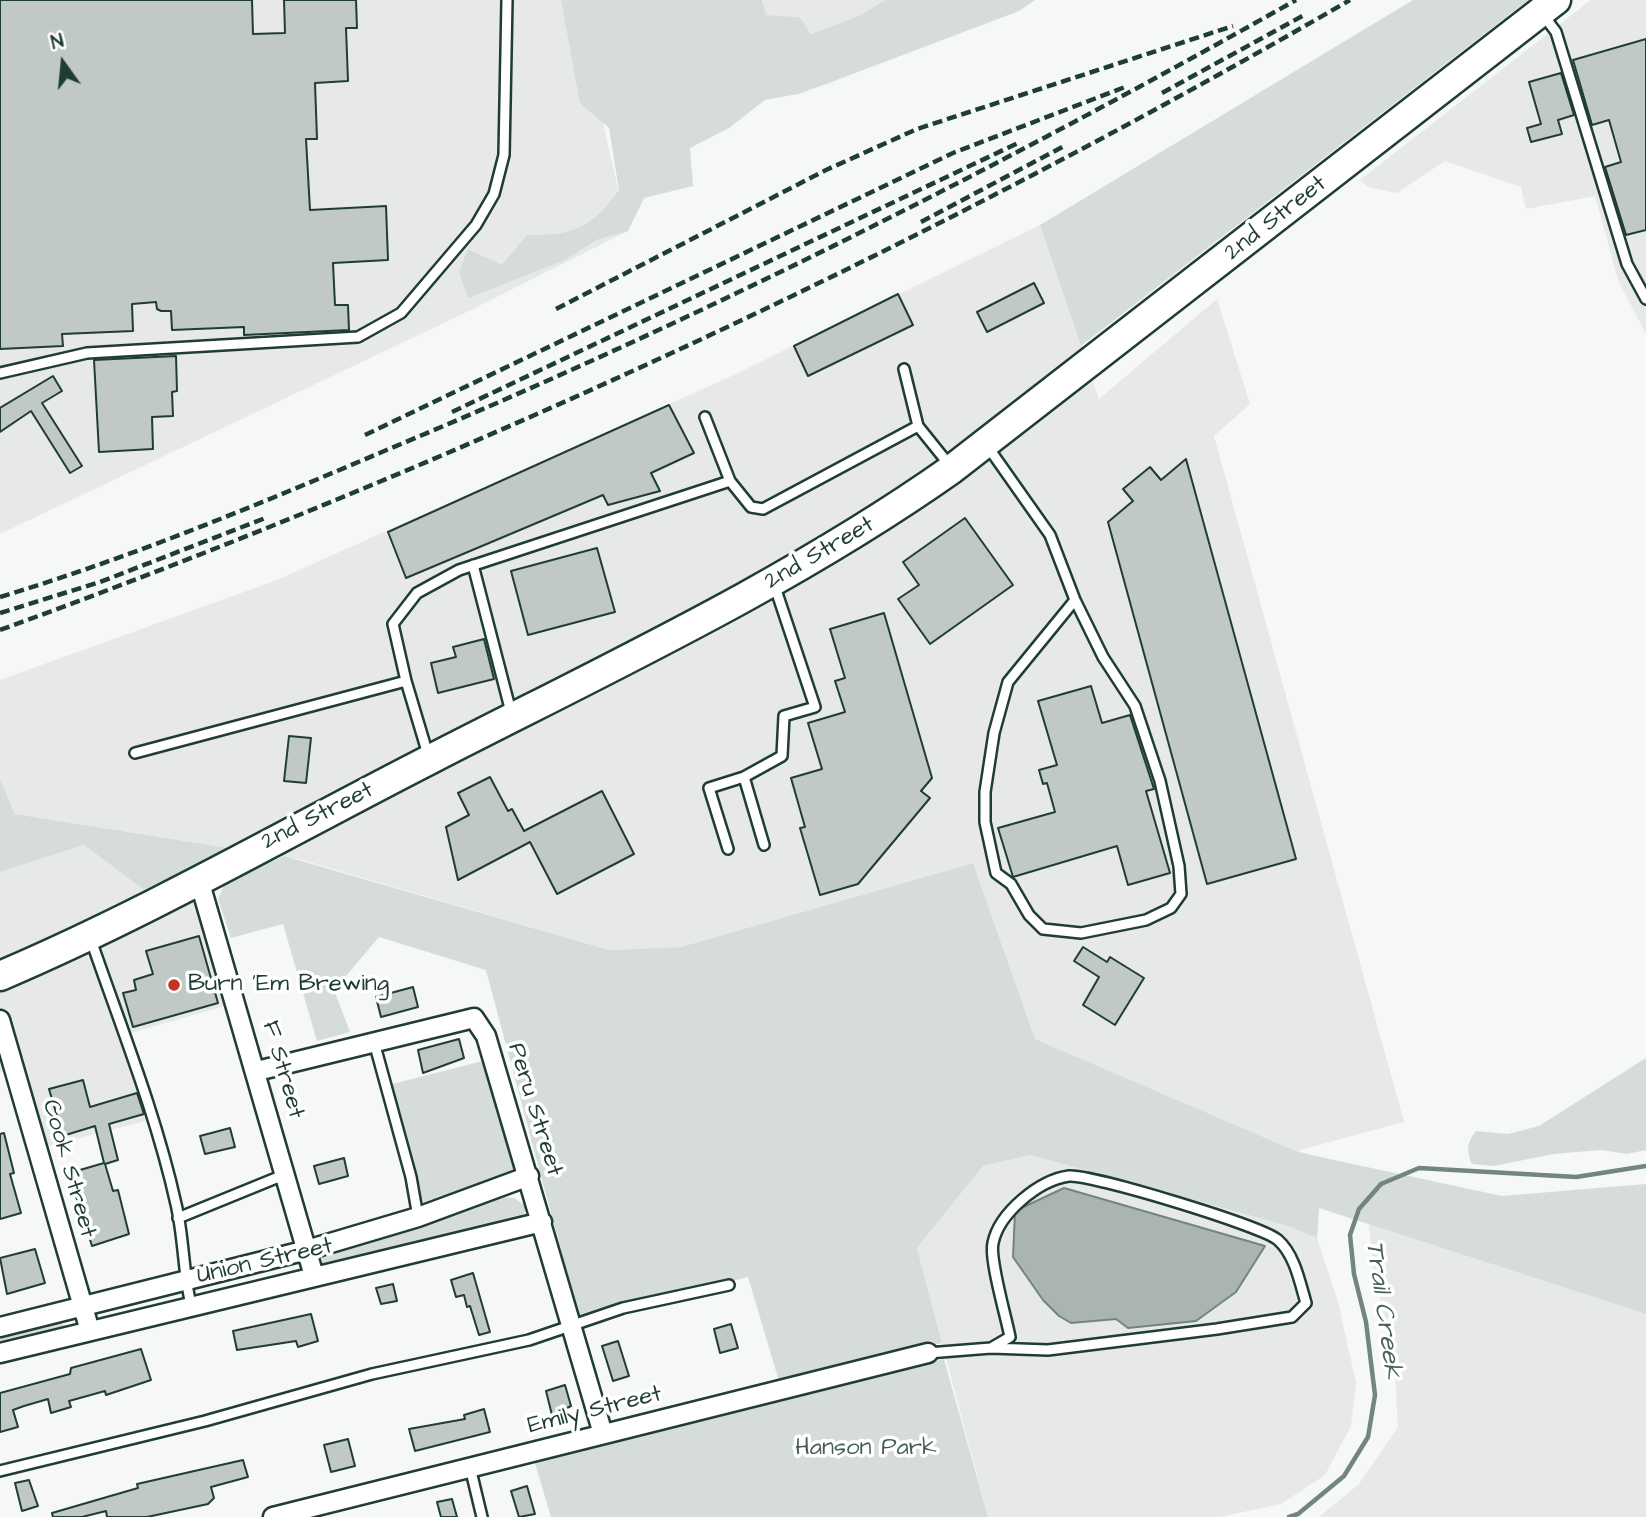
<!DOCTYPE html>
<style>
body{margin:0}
#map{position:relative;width:1646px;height:1517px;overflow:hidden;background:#f6f7f7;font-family:"Architects Daughter",sans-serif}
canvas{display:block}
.north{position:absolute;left:28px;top:28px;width:70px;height:70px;-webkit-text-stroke:5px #fff;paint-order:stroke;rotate:345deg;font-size:19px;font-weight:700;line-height:28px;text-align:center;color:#1f3d34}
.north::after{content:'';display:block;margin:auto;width:24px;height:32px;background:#1f3d34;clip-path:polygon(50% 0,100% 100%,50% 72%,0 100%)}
</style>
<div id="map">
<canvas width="1646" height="1517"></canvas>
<div class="north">N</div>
</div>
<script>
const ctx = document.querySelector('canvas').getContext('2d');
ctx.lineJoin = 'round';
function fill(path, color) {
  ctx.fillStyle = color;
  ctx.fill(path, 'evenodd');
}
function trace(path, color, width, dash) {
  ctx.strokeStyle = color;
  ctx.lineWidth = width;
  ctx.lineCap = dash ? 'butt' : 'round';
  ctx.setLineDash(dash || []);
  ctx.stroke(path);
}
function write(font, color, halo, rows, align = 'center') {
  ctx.font = font + ' "Architects Daughter",sans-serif';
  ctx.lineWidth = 7;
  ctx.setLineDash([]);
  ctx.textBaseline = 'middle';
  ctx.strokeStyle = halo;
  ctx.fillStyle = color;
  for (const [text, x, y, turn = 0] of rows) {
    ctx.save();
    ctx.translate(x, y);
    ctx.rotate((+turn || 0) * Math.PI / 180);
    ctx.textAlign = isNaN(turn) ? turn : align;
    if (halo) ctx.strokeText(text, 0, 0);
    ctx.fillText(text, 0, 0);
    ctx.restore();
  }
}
const built = new Path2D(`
 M0 0H574L628 231 469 311 0 534Z
 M762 0H885L861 15 809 34 800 17 766 15Z
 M1591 0H1646V334L1618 280 1595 196 1526 209 1521 187 1445 161 1397 193 1368 187 1360 180Z
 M1040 225 1099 399 1217 299 1250 404 1214 436 1404 1122 1296 1151 1035 1039 973 863 681 947 609 950 299 859 15 814 0 779V680L277 580 734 375Z
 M84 845 144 890 0 962V872Z
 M199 896 232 1004 124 1035 153 1119 45 1147 22 1067 0 1072V989Z
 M1030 1155 1288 1226 1317 1238 1338 1302 1356 1383 1351 1426 1325 1475 1281 1504 1219 1517H988L917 1248 983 1166Z
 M1369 1224 1646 1314V1517H1319L1359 1484 1398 1427 1394 1352 1374 1277Z`);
const green = new Path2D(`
 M561 0H762L766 15 800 17 810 34 861 15 885 0H1035L1019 11 829 83 798 94 765 100 729 128 690 148 693 186 644 198 628 231 596 240 565 260 468 298 459 272 468 249 502 265 527 235C573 236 592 228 619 190L609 128 580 103Z
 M1413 0H1528L1081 346 1040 225Z
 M0 779 15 814 229 848 144 890 84 845 0 872Z
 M284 856 609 950 681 947 973 863 1035 1039 1296 1151 1311 1155 1502 1196 1646 1184V1314L1319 1208 1317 1238 1288 1226 1030 1155 983 1166 917 1248 942 1343 779 1381 748 1277 579 1318 486 970 379 937 334 990 350 1032 317 1041 283 924 231 938 218 899 225 883Z
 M1646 1058V1150L1627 1154 1601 1150 1553 1154 1494 1166 1472 1164C1466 1152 1467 1141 1476 1131L1508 1134 1539 1126Z
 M483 1061 515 1164 513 1172 421 1203 392 1084Z
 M501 1197 514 1198 526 1206 522 1221 326 1267 322 1262V1257L335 1250Z
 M59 1320 65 1327 61 1332 0 1348V1335Z
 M944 1359 988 1517H551L535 1463Z`);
const water = new Path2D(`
 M1064 1188 1265 1246 1236 1292 1196 1321 1128 1328 1116 1319 1071 1323 1059 1316 1043 1300 1013 1257 1015 1211Z`);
const stream = new Path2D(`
 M1289 1517 1298 1514 1344 1476 1368 1437 1375 1395 1366 1322 1354 1274 1350 1235 1359 1209 1381 1184 1419 1168 1576 1177 1646 1166`);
const building = new Path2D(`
 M0 0H252L253 34 285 33 284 0H356L357 28H346L348 81 315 83 317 139H306L310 210 386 206 388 260 333 263 335 305H348L349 330 244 335V327L172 330 171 311H161L157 309 156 302 132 304 133 331 62 334 63 346 0 349Z
 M1646 39V230L1626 235 1605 167 1621 162 1609 120 1592 125 1573 60Z
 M1561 73 1574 115 1558 120 1562 134 1531 142 1527 128 1541 124 1529 82Z
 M1034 283 1044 303 987 332 977 312Z
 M898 294 913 325 808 376 794 346Z
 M176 356 177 391 172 392 173 416 152 417 153 449 99 452 94 360Z
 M53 376 62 391 42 403 82 466 70 473 31 411 0 432V408Z
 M669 405 694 453 651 473 660 491 608 505 603 495 406 578 388 532Z
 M1186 459 1296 859 1207 884 1108 522 1133 501 1123 489 1150 467 1161 480Z
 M965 518 1013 585 930 644 898 599 919 585 903 562Z
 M597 548 615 612 528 635 511 571Z
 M884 613 932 778 921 791 930 798 858 884 820 895 800 828 805 827 791 778 822 769 808 723 845 712 835 681 845 678 830 629Z
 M484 639 494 679 438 693 431 663 456 657 453 647Z
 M1091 686 1102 723 1130 715 1154 789 1146 791 1170 873 1128 885 1117 846 1013 877 998 828 1055 812 1047 783 1043 784 1039 770 1057 765 1038 701Z
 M289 736 311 738 306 783 284 781Z
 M490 777 508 811 512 809 524 831 602 791 634 854 557 894 530 842 458 880 446 827 469 815 458 793Z
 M199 936 218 1003 133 1027 123 993 136 990 134 980 153 974 146 951Z
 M1083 947 1107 962 1110 957 1144 978 1115 1025 1083 1005 1099 977 1074 961Z
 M413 987 418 1007 381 1017 376 997Z
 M459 1039 464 1058 423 1073 418 1050Z
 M83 1080 90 1107 137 1093 144 1114 109 1124 118 1160 105 1164 113 1191 118 1190 129 1234 92 1246 70 1177 74 1175 73 1172 104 1163 95 1126 56 1138 50 1118 57 1116 49 1089Z
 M230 1128 235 1147 205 1154 200 1136Z
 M4 1133 14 1173 10 1174 21 1213 0 1219V1134Z
 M344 1158 348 1176 319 1184 314 1166Z
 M35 1249 45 1283 7 1294 0 1258Z
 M473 1273 490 1332 479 1335 470 1306 467 1307 464 1295 456 1297 451 1280Z
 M393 1284 397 1301 381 1304 376 1288Z
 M311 1314 318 1341 298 1347 296 1341 237 1350 233 1331Z
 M731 1324 738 1348 720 1353 714 1329Z
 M618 1341 629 1376 613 1381 602 1346Z
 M141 1349 151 1380 106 1395 105 1391 69 1401 71 1407 51 1413 48 1399 24 1406 13 1410 18 1427 0 1432V1393L70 1374 71 1368Z
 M565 1385 571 1406 552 1415 546 1391Z
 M484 1409 490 1432 415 1451 409 1429 465 1419 464 1415Z
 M348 1439 355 1466 331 1472 324 1445Z
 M243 1460 248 1477 211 1487 214 1498 208 1504 147 1517H107L106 1511 82 1517H53L52 1513 138 1488 137 1484Z
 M29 1480 38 1506 22 1511 15 1483Z
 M527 1486 535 1514 519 1517 511 1491Z
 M452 1499 457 1517H441L437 1502Z`);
const service = new Path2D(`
 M1544 16 1556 32 1627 264 1646 299
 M904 369 918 426 951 467
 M0 373 87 353 358 337 401 313 476 225 494 194 504 155 507 0
 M988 447 1050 535 1075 600 1103 657 1135 706 1160 781 1179 866 1181 894 1171 908 1146 920 1081 933 1043 929 1029 915 1011 884 996 873 985 822V792L994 733 1008 682 1075 600
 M730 481 751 507 763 509 918 426
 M473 565 512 716
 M406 681 393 624 417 593 459 570 730 481 705 417
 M135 753 406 681 429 758
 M764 845 744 777 782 756 784 716 815 707 774 584
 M728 849 709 788 744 777
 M91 940C121 1027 156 1114 176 1204 184 1238 183 1272 191 1305
 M374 1042 411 1177 418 1217
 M178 1218 286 1174
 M928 1353 991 1348 1010 1337C1006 1316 989 1259 993 1243 999 1213 1039 1180 1069 1176 1091 1174 1262 1226 1278 1240 1295 1255 1300 1283 1306 1303L1292 1317 1217 1329 1048 1350 991 1348
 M470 1467 482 1517
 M0 1471 205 1421 372 1374 529 1340 623 1308 729 1285`);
const minor = new Path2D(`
 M199 880 314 1276
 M0 1020 90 1331
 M257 1071 474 1018 486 1036 603 1434
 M0 1327 307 1250 418 1217 529 1176
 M0 1353 542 1222
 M273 1517 928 1353`);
const primary = new Path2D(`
 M0 976C148 913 288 832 431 759 608 668 789 584 952 469L1556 0`);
const rail = new Path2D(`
 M1162 93 1306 14
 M921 222 1066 145
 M556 309 826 170 917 129 1233 26
 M452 412 1018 143
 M365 435 953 153 1125 87
 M0 597C133 557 262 503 389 449 701 319 1002 166 1296 0
 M0 613 100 582 268 517
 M0 630C468 460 919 250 1350 0`);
const markers = [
 [174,985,7,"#c8321e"]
];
const streetNames = [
 ["2nd Street",1276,219,-38],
 ["2nd Street",820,554,-30],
 ["2nd Street",318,817,-27],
 ["F Street",282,1070,74],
 ["Peru Street",534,1110,73],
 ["Cook Street",68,1169,74],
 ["Union Street",265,1262,-13],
 ["Emily Street",595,1411,-14]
];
const poiNames = [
 ["Burn 'Em Brewing",188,985]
];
const parkNames = [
 ["Hanson Park",866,1449]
];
const waterNames = [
 ["Trail Creek",1382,1310,82]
];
fill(built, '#e6e9e8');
fill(green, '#d6dcdb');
fill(water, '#aab5b1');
trace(water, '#72857f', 2);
trace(stream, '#72857f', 4.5);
fill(building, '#c0c9c6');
trace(building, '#1f3d34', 2);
trace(service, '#1f3d34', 14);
trace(minor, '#1f3d34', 23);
trace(primary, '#1f3d34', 33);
trace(service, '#fff', 9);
trace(minor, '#fff', 18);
trace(primary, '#fff', 28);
trace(rail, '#1f3d34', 4.5, [10, 5]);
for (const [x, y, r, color] of markers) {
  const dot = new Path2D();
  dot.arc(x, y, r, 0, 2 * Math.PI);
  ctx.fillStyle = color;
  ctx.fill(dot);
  trace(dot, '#fff', 2.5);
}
write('24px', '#1f3d34', '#fff', streetNames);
write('24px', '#1f3d34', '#fff', poiNames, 'left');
write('24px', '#445d55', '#fff', parkNames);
write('italic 26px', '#49615a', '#fff', waterNames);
</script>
